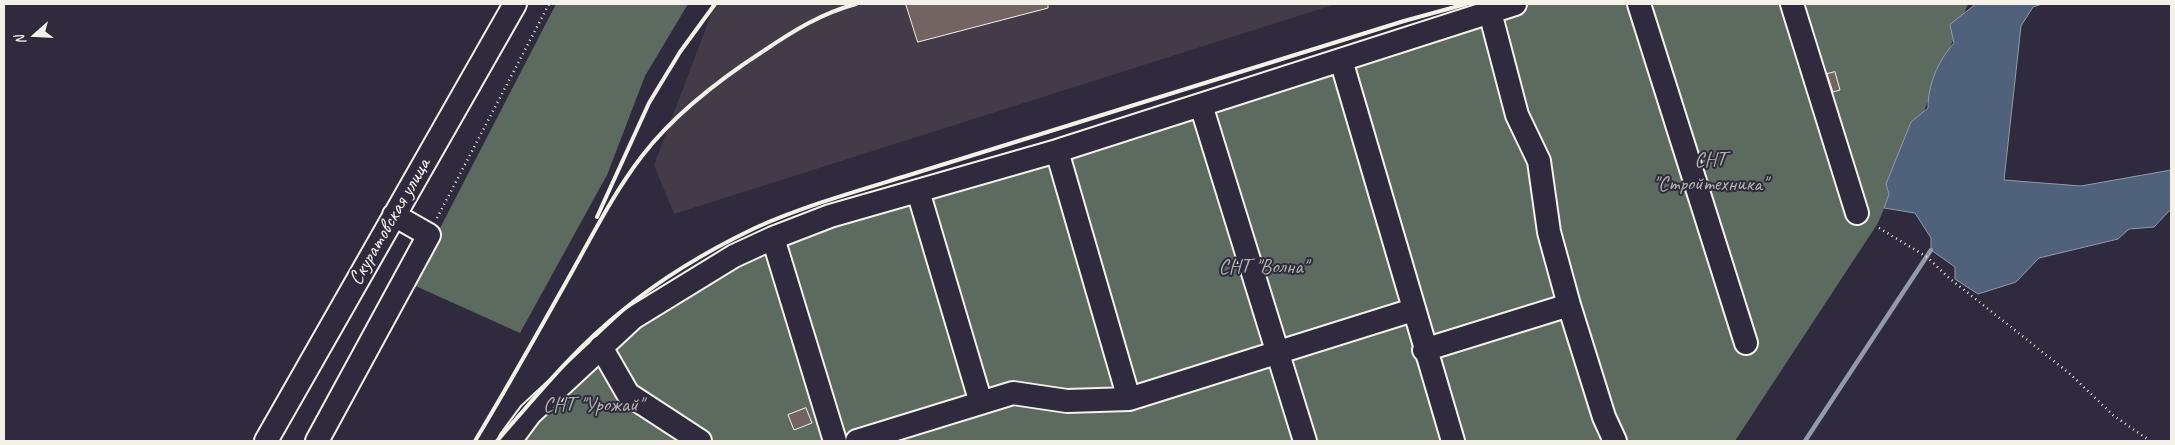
<!DOCTYPE html>
<meta charset="utf-8">
<style>
body{margin:0}
#map{position:relative;width:2175px;height:445px;overflow:hidden;background:#2f2a3d;font-family:Caveat,sans-serif}
canvas{display:block}
.frame{position:absolute;inset:0;border:5px solid #f4f1e8;pointer-events:none}
.north{position:absolute;left:10px;top:10px;width:50px;height:50px;-webkit-text-stroke:4px #2f2a3d;paint-order:stroke;rotate:251deg;font-size:14px;font-weight:700;line-height:20px;text-align:center;color:#f4f1e8}
.north::after{content:'';display:block;margin:auto;width:18px;height:22px;background:#f4f1e8;clip-path:polygon(50% 0,100% 100%,50% 72%,0 100%)}
</style>
<div id="map">
<canvas width="2175" height="445"></canvas>
<div class="frame"></div>
<div class="north">N</div>
</div>
<script>
const ctx = document.querySelector('canvas').getContext('2d');
ctx.lineJoin = 'round';
function fill(path, color) {
  ctx.fillStyle = color;
  ctx.fill(path, 'evenodd');
}
function trace(path, color, width, dash) {
  ctx.strokeStyle = color;
  ctx.lineWidth = width;
  ctx.lineCap = dash ? 'butt' : 'round';
  ctx.setLineDash(dash || []);
  ctx.stroke(path);
}
function write(font, color, halo, rows, align = 'center') {
  ctx.font = font + ' Caveat,sans-serif';
  ctx.lineWidth = 4;
  ctx.setLineDash([]);
  ctx.textBaseline = 'middle';
  ctx.strokeStyle = halo;
  ctx.fillStyle = color;
  for (const [text, x, y, turn = 0] of rows) {
    ctx.save();
    ctx.translate(x, y);
    ctx.rotate((+turn || 0) * Math.PI / 180);
    ctx.textAlign = isNaN(turn) ? turn : align;
    if (halo) ctx.strokeText(text, 0, 0);
    ctx.fillText(text, 0, 0);
    ctx.restore();
  }
}
const built = new Path2D(`
 M715 4H1336L674 214 654 165Z`);
const green = new Path2D(`
 M556 4H688L645 76 607 175 520 333 411 284Z
 M1515 4H1968L1878 223 1735 441H510L601 347 734 256Z`);
const water = new Path2D(`
 M1976 4H2042L2033 7 2021 26 2004 180 2081 186 2171 170V209L2154 227 2129 229 2118 239 2039 258 2016 282 1978 294 1955 279V267L1931 250V238L1915 213 1884 208 1889 194 1886 184 1911 122 1928 108C1928 84 1938 61 1954 43L1950 25Z`);
const stream = new Path2D(`
 M1805 441 1931 250`);
const building = new Path2D(`
 M906 4H1048V8L918 42Z
 M1835 72 1840 90 1833 92 1827 74Z
 M806 408 812 423 794 430 788 415Z`);
const path = new Path2D(`
 M437 218 549 4
 M1879 228 1927 257 1949 278 2069 373 2113 415 2150 441`);
const minor = new Path2D(`
 M1639 4 1746 343
 M1792 4 1857 213
 M1490 12 1517 115 1539 161 1549 232 1569 305 1604 417 1615 441
 M1341 60 1453 441
 M1201 105 1305 441
 M1057 151 1129 399
 M918 191 981 403
 M773 238 835 441
 M601 347 628 394 700 441
 M1424 350 1569 305
 M266 441 515 4
 M317 441 429 235 394 215
 M510 441 530 414 633 318 734 256 773 238 830 216 1057 151 1515 4
 M857 441 1013 393 1067 401 1129 399 1413 310`);
const rail = new Path2D(`
 M597 217 649 103 680 52 715 4
 M475 441C509 385 541 327 573 270 594 232 615 191 642 156 675 113 720 79 765 50 793 31 822 13 856 4
 M497 441C537 395 575 348 623 310 662 278 709 250 755 228 801 207 857 191 906 176L1404 21 1466 4`);
const parkNames = [
 ["СНТ",1710,160],
 ["\"Стройтехника\"",1710,184],
 ["СНТ \"Волна\"",1263,267],
 ["СНТ \"Урожай\"",593,405]
];
const streetNames = [
 ["Скуратовская улица",390,222,-60]
];
fill(built, '#433b48');
fill(green, '#5c6a60');
fill(water, '#50617b');
trace(water, '#929ba7', 1);
trace(stream, '#929ba7', 4.5);
fill(building, '#736461');
trace(building, '#f4f1e8', 1);
trace(minor, '#f4f1e8', 26);
trace(path, '#f4f1e8', 2.5, [1, 4]);
trace(minor, '#2f2a3d', 22);
trace(rail, '#f4f1e8', 4);
write('21px', '#b0b4ab', '#2f2a3d', parkNames);
write('21px', '#f4f1e8', '#2f2a3d', streetNames);
</script>
